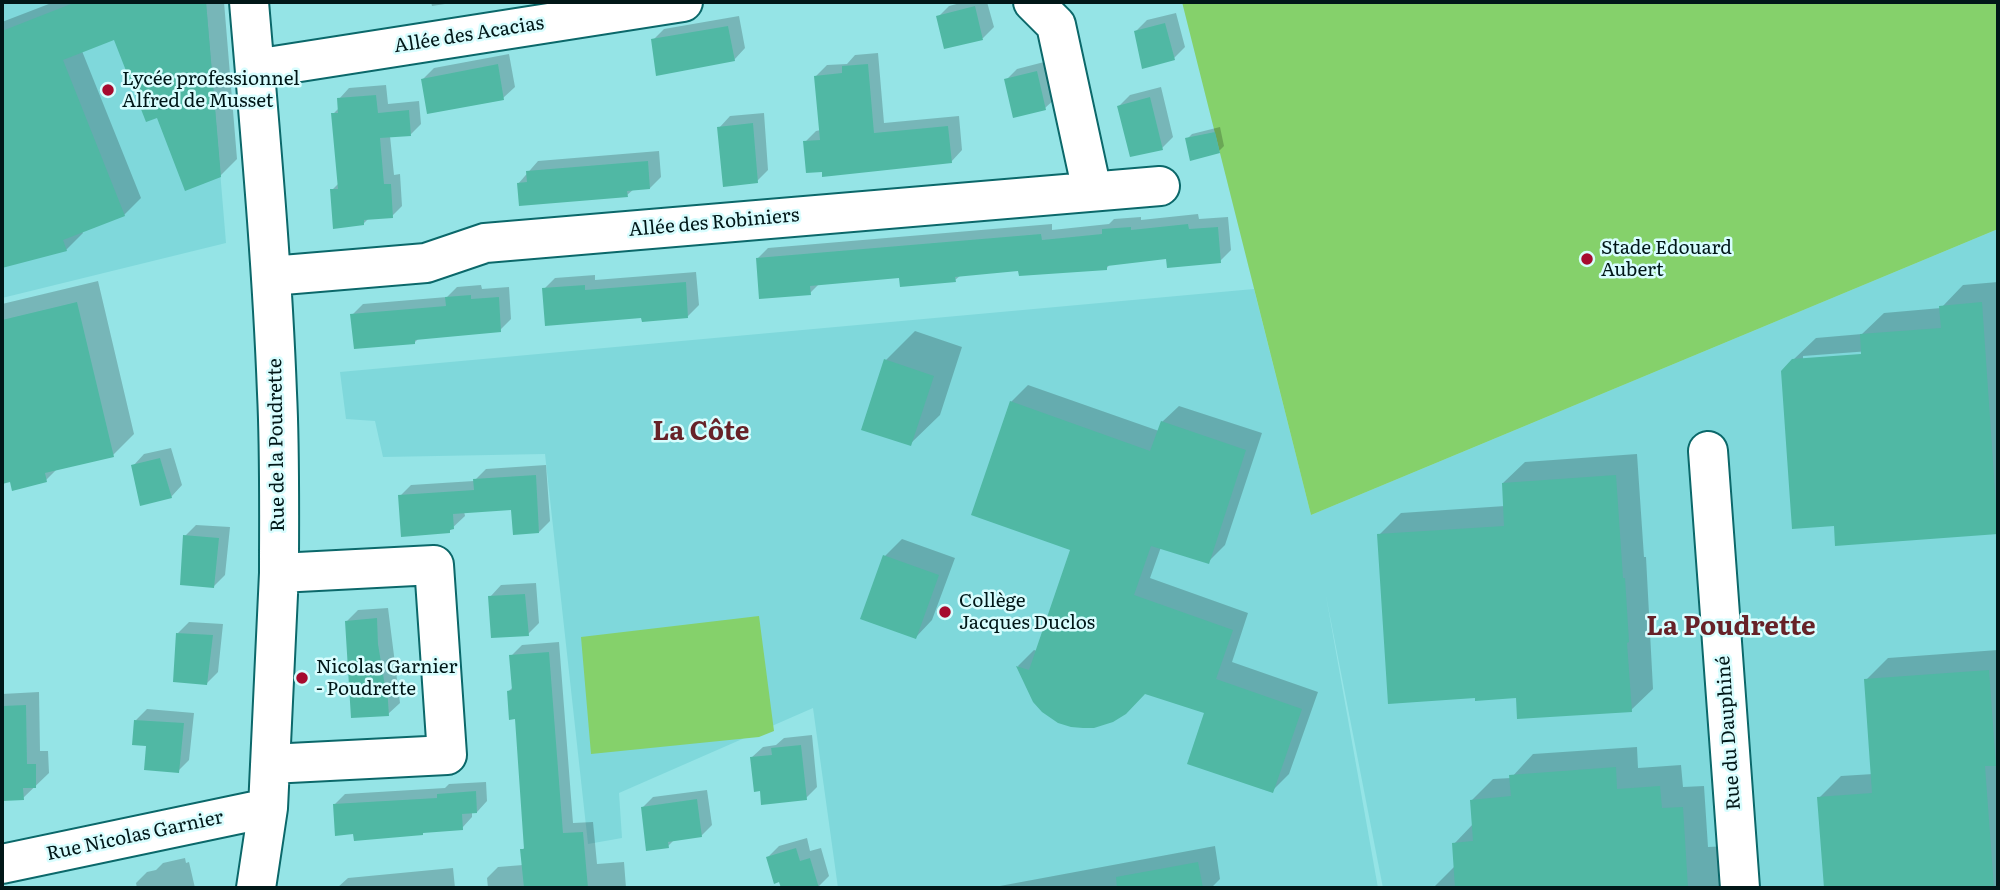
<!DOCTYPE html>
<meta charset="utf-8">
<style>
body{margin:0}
#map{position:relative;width:2000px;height:890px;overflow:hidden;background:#95e4e6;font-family:Literata,serif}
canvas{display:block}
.frame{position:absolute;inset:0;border:4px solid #011718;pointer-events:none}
</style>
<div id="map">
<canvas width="2000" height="890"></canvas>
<div class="frame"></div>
</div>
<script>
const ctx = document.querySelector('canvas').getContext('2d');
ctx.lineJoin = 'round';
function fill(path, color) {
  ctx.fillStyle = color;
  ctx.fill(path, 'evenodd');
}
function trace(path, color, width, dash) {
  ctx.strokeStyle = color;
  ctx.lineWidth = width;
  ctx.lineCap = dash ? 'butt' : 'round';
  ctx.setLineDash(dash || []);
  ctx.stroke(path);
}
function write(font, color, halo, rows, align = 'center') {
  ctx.font = font + ' Literata,serif';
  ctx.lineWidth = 5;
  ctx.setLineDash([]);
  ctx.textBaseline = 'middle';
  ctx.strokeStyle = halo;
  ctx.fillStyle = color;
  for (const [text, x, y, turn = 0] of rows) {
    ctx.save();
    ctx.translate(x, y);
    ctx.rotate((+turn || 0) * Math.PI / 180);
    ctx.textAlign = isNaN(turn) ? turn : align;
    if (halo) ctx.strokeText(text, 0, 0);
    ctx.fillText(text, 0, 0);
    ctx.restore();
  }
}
const built = new Path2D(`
 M2 2H206L226 243 2 298Z
 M1998 229V888H1383L1326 596 1378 888H838L813 708 619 793 622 838 588 844 545 454 383 457 375 421 346 419 340 372 1254 289 1311 515Z`);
const green = new Path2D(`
 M1182 2H1998V229L1311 515Z
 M759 616 774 731 759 737 591 754 581 637Z`);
const shadow = new Path2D(`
 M54 2H224L237 159 220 176 158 116 115 37 82 51 141 198 124 215 82 231 83 233 66 250 2 266V22Z
 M431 2H458L432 6Z
 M964 2H987L994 27 983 38 945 47 938 17 949 6Z
 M1176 13 1185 47 1174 58 1135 32 1147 20Z
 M739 16 745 48 734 60 653 40 664 29Z
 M878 53 884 123 959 116 962 150 951 162 805 142 816 131 821 130 816 76 827 65 847 64 855 55Z
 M509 54 515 87 503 98 423 79 434 68Z
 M1048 61 1057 97 1045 108 1006 80 1017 69Z
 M386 85 388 104 419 101 421 124 411 134 390 136 394 175 400 174 402 206 392 216 369 218 363 224 332 190 339 183 333 114 340 107 339 99 349 88Z
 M1161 87 1173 137 1162 148 1119 106 1130 95Z
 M764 113 768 170 757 181 719 128 730 116Z
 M1220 127 1224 146 1219 151 1187 139 1192 134Z
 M659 151 661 177 650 188 634 189 627 195 518 184 538 161Z
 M1198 214 1199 219 1228 217 1231 250 1220 261 1167 258 1111 263 1106 269H1020L961 275 955 280 900 277 820 283 810 293 758 258 768 248 1052 224V230L1109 224 1114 219 1141 217V220Z
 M696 272 699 305 688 316 643 317 544 289 555 278 595 275V280Z
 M98 281 134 434 113 455 58 468 46 480H11L2 482V304Z
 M1998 282V532L1836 524 1793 360 1816 338 1862 334 1884 313 1941 308 1963 285ZM1870 351V355L1803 360V356Z
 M481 285 482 289 509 287 511 319 500 330 419 338 415 342 352 315 363 304 447 297 457 287Z
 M915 331 962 347 940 415 910 444 886 360Z
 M1028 385 1159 431 1162 422 1179 406 1262 433 1225 545 1208 562 1161 547 1150 578 1248 613 1232 662 1318 692 1289 774 1272 791 1206 712 1145 693 1034 701 1018 666 1034 650 1037 651 1072 548 1011 402Z
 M171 448 182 485 171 497 133 466 144 454Z
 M1637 454 1644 557H1646L1653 689 1631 710 1517 696 1379 535 1401 513 1505 506 1503 483 1525 462Z
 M546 465 550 521 539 532 513 508 464 511 465 516 449 531 400 496 411 485 474 481 486 469Z
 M196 525 230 527 225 575 214 586 185 536Z
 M902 539 955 558 932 620 916 637 885 556Z
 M536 583 539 623 528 634 490 597 501 585Z
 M388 608 400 703 388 714 347 621 358 610Z
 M189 622 223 624 218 672 207 683 178 633Z
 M559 642 573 823 593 822 597 864 624 862 626 888H488L487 878 498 867 523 865 522 850 525 847 516 718 509 691 513 687 511 656 522 645Z
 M1998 650V888H1826L1819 798 1841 776 1873 774 1866 680 1888 658Z
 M39 692 40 751H48L49 773 23 798 2 799V694Z
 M147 709 194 713 189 760 178 771 148 745 136 720Z
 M812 735 817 787 806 798 761 789 751 758 763 747 776 745 784 738Z
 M1637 747 1638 768 1681 765 1683 787 1704 786 1708 847 1728 846 1730 888H1436L1435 886 1455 866 1454 844 1473 824 1471 801 1493 779 1511 778 1533 754Z
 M486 782 487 801 477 812H472V817L462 828 425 831 422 834 355 832 334 805 345 794 445 788 449 784Z
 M707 790 712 825 701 836 675 839 668 846 643 807 653 797Z
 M807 838 810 851 821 848 829 876 818 887 814 888H783L768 857 779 846Z
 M1215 846 1220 879 1211 888H989Z
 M185 858 186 863 189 862 195 888H137L136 883 147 872 156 870 163 863Z
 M453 868 455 888H337L348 878Z`);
const building = new Path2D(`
 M76 2H206L221 177 185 191 157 118 146 122 114 40 63 60 125 216 63 240 67 251 2 268V31Z
 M975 6 983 40 944 49 936 16Z
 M1165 23 1175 60 1142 69 1134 31Z
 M728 26 735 61 656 76 651 39Z
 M498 64 504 100 427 114 421 79Z
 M868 64 874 133 948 126 952 163 822 177V172L806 173 803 141 820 140 814 76 842 73V66Z
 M1037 71 1046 110 1013 118 1004 79Z
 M376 95 378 113 409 110 411 136 380 138 384 184H391L393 218 364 220V225L333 229 330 189H338L331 113H338L337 98Z
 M1150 97 1163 150 1130 157 1117 106Z
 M753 123 758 183 723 187 717 127Z
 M1215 132 1220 153 1190 161 1185 138Z
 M648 161 650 189 627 191 628 197 519 206 517 183 527 182 526 171Z
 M1188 224 1189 229 1218 227 1221 263 1167 268 1166 259 1107 266V270L1019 276 1018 271 955 277 956 282 900 287 899 278 810 286 811 295 759 299 756 258 1041 234 1042 240 1102 234V229L1131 227V230Z
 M686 282 688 318 642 322 641 318 545 326 542 288 585 285V290Z
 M471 295V299L499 297 501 332 415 340V344L354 349 350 314 446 306 445 297Z
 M77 302 114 457 45 473 47 482 12 491 10 482 2 484V320Z
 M1982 302 1998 534 1835 546 1834 526 1792 529 1781 371 1792 359 1861 354 1860 334 1941 328 1939 306Z
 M884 359 934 376 911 446 861 430Z
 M1010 401 1150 451 1161 421 1246 450 1209 564 1151 546 1134 595 1233 630 1216 679 1302 709 1273 793 1187 764 1204 713 1145 694 1126 714 1113 722 1094 728H1083L1071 727 1058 723 1042 712 1033 702 1016 666 1029 670 1070 550 971 515Z
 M160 458 172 498 140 506 131 465Z
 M536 475 539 533 513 535 511 510 453 514 454 529 450 530V533L401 537 398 495 474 490 473 479Z
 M1616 475 1623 578H1625L1629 642 1627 643 1632 712 1517 719 1516 698 1475 701V698L1388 704 1377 534 1504 526 1502 483Z
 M183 535 219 538 214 588 180 585Z
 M883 555 939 575 916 639 860 619Z
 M525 594 529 636 491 638 488 596Z
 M377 618 378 644 385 686H387L389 716 351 718 345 621Z
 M176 633 213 635 207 685 173 682Z
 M549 652 563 833 583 832 588 888H524L520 849H524L515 719 509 720 507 691 512 690 509 655Z
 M1989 670 1996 766H1985L1994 888H1824L1817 797 1872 793 1864 679Z
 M26 705 27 764H36V788H23L24 800 2 801V706Z
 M134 720 184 723 179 773 144 770 146 746 132 745Z
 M801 745 807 800 761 805 760 791 754 792 750 757 772 755 771 748Z
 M1616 767 1617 789 1660 786 1662 808 1683 807 1688 888H1455L1452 843 1473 841 1470 800 1511 796 1509 775Z
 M476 791 477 813 462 814 463 830 423 833V835L354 841 353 834 335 836 333 804 437 798V794Z
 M697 799 702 837 668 842 669 848 646 851 641 807Z
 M796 848 800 861 810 858 819 888H781L779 882 774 884 766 857Z
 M1198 862 1203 888H1117L1116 877Z`);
const minor = new Path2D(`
 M249 2C260 132 272 262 277 393 280 453 279 513 279 573L268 808 256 888
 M1033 2 1056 25 1092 191
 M255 69 683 2
 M271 276 426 263 485 243 1160 186
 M1708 451 1740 888
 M270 764 447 755 434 565 279 573
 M2 864 268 808`);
const markers = [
 [108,90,7,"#a60b2f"],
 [1587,259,7,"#a60b2f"],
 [945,612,7,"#a60b2f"],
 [302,678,7,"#a60b2f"]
];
const streetNames = [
 ["Allée des Acacias",469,35,-9],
 ["Allée des Robiniers",714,223,-5],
 ["Rue de la Poudrette",277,445,-91],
 ["Rue du Dauphiné",1729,733,-94],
 ["Rue Nicolas Garnier",135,836,-12]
];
const poiNames = [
 ["Lycée professionnel",122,79],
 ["Alfred de Musset",122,101],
 ["Stade Edouard",1601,248],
 ["Aubert",1601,270],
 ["Collège",959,601],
 ["Jacques Duclos",959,623],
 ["Nicolas Garnier",316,667],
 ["- Poudrette",316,689]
];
const districtNames = [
 ["La Côte",701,432],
 ["La Poudrette",1731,627]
];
fill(built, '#7fd8db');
fill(green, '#85d16b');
fill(shadow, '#0003');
fill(building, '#50b8a4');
trace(minor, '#0b686a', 42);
trace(minor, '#fff', 38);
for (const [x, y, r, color] of markers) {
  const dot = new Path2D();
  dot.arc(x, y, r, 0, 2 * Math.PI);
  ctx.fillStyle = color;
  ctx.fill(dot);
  trace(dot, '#d8fdfe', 2.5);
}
write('19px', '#011718', '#d8fdfe', streetNames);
write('19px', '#011718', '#d8fdfe', poiNames, 'left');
write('bold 26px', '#672228', '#d8fdfe', districtNames);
</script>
